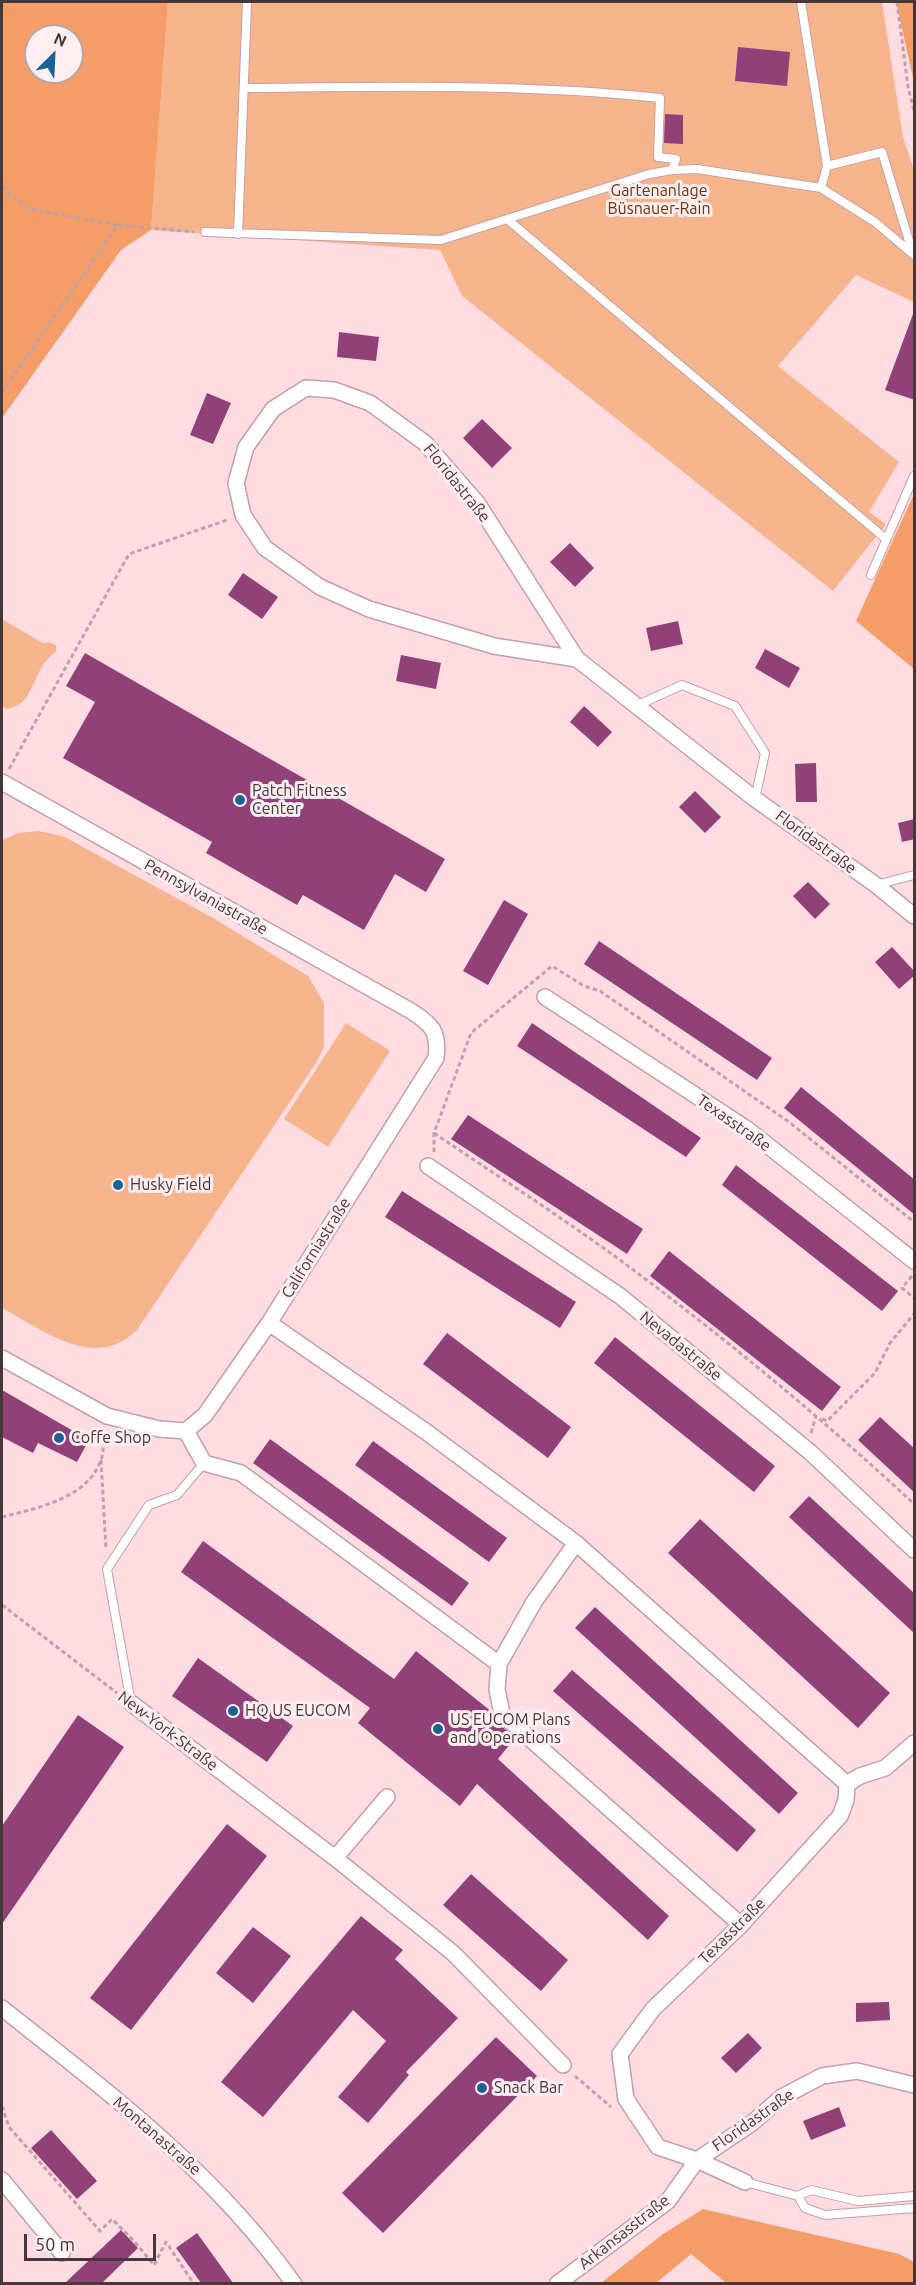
<!DOCTYPE html>
<meta charset="utf-8">
<style>
body{margin:0}
#map{position:relative;width:916px;height:2285px;overflow:hidden;background:#ffdbe2;font-family:Ubuntu,sans-serif}
canvas{display:block}
.frame{position:absolute;inset:0;border:3px solid #45373a;pointer-events:none}
.north{position:absolute;left:24px;top:24px;width:60px;height:60px;box-sizing:border-box;background:#fdeef1;border:2px solid #b3a5a8;border-radius:50%;rotate:24deg;font-size:16px;font-weight:700;line-height:24px;text-align:center;color:#45373a}
.north::after{content:'';display:block;margin:auto;width:21px;height:27px;background:#1a6296;clip-path:polygon(50% 0,100% 100%,50% 72%,0 100%)}
.scale{position:absolute;left:24px;top:2234px;width:132px;height:27px;box-sizing:border-box;border:3px solid #45373a;border-top:0;padding-left:8px;font-size:18px;line-height:21px;white-space:nowrap;color:#45373a;-webkit-text-stroke:4px #fdeef1;paint-order:stroke}
</style>
<div id="map">
<canvas width="916" height="2285"></canvas>
<div class="frame"></div>
<div class="north">N</div>
<div class="scale">50 m</div>
</div>
<script>
const ctx = document.querySelector('canvas').getContext('2d');
ctx.lineJoin = 'round';
function fill(path, color) {
  ctx.fillStyle = color;
  ctx.fill(path, 'evenodd');
}
function trace(path, color, width, dash) {
  ctx.strokeStyle = color;
  ctx.lineWidth = width;
  ctx.lineCap = dash ? 'butt' : 'round';
  ctx.setLineDash(dash || []);
  ctx.stroke(path);
}
function write(font, color, halo, rows, align = 'center') {
  ctx.font = font + ' Ubuntu,sans-serif';
  ctx.lineWidth = 6;
  ctx.setLineDash([]);
  ctx.textBaseline = 'middle';
  ctx.strokeStyle = halo;
  ctx.fillStyle = color;
  for (const [text, x, y, turn = 0] of rows) {
    ctx.save();
    ctx.translate(x, y);
    ctx.rotate((+turn || 0) * Math.PI / 180);
    ctx.textAlign = isNaN(turn) ? turn : align;
    if (halo) ctx.strokeText(text, 0, 0);
    ctx.fillText(text, 0, 0);
    ctx.restore();
  }
}
const green = new Path2D(`
 M168 2H882L903 137 914 170V302L856 275 778 366 899 462 869 512 886 524 833 591 462 296 440 250 151 230Z
 M2 619 43 643 49 642 56 645V652C36 665 34 693 21 703 18 706 12 707 8 709L2 707Z
 M38 831 63 836 213 918 308 976 324 1003V1047L316 1063 137 1330C95 1372 43 1330 2 1308V840L18 833Z
 M346 1023 390 1051 328 1147 284 1119Z`);
const forest = new Path2D(`
 M2 2H168L151 230 121 250 2 418ZM36 36H72V72H36Z
 M896 2H914V82Z
 M914 494V669L856 621Z
 M703 2209 899 2254 914 2262V2283H724L725 2282 691 2254 656 2283H601L663 2234Z`);
const building = new Path2D(`
 M738 47 790 52 787 86 735 81Z
 M665 114 683 115V144L664 143Z
 M913 314 915 315V400L885 390Z
 M339 332 379 337 376 361 337 357Z
 M207 393 231 403 213 444 190 435Z
 M482 419 512 448 492 468 463 438Z
 M570 543 594 568 575 587 550 562Z
 M243 573 278 597 262 619 228 595Z
 M678 621 683 644 651 651 646 628Z
 M765 649 800 668 789 688 755 668Z
 M85 653 445 859 426 892 395 874 364 930 303 895 297 905 206 853 212 842 63 758 95 702 66 686Z
 M401 655 441 663 436 689 396 681Z
 M584 706 612 732 598 747 570 722Z
 M816 763 817 802H796L795 764Z
 M695 791 721 817 705 833 679 807Z
 M915 819V839L902 842 898 823Z
 M808 882 830 904 815 919 793 896Z
 M504 900 528 914 488 985 463 971Z
 M599 941 772 1058 757 1080 584 964Z
 M892 947 915 972V975L899 989 875 962Z
 M532 1023 644 1099 701 1138 686 1157 517 1046Z
 M801 1087 915 1180V1215L784 1108Z
 M468 1115 643 1229 627 1254 451 1139Z
 M736 1165 898 1291 882 1311 722 1185Z
 M402 1191 576 1302 560 1328 385 1217Z
 M669 1251 841 1387 822 1411 650 1276Z
 M447 1333 571 1427 548 1458 423 1364Z
 M615 1337 775 1466 754 1492 594 1363Z
 M2 1390 89 1440 77 1462 38 1443 33 1453 2 1437Z
 M880 1417 915 1449V1493L858 1440Z
 M270 1439 469 1583 452 1606 253 1463Z
 M373 1441 507 1538 489 1562 355 1465Z
 M809 1496 915 1594V1634L789 1517Z
 M700 1519 890 1693 858 1728 668 1553Z
 M203 1541 394 1679 416 1651 492 1712 496 1721 515 1738 498 1759 669 1916 648 1940 477 1784 460 1806 358 1723 370 1708 181 1572Z
 M595 1607 798 1793 779 1814 575 1628Z
 M198 1658 293 1726 267 1762 172 1696Z
 M572 1670 756 1830 737 1852 553 1691Z
 M78 1715 124 1747 2 1924V1826Z
 M227 1824 267 1856 131 2030 90 1998Z
 M471 1874 568 1960 541 1991 443 1905Z
 M361 1916 403 1950 395 1959 458 2018 406 2072 409 2075 368 2123 338 2097 386 2041 353 2010 263 2117 221 2082Z
 M253 1927 291 1956 253 2003 216 1973Z
 M889 2002 890 2020 856 2022V2003Z
 M748 2033 762 2048 736 2073 721 2058Z
 M496 2037 537 2076 383 2233 342 2193Z
 M839 2107 846 2126 811 2140 803 2121Z
 M51 2130 97 2181 77 2199 31 2148Z
 M121 2230 138 2248 102 2283H65Z
 M197 2233 233 2283H201L176 2248Z`);
const path = new Path2D(`
 M897 2 908 87 914 111
 M2 187 29 209 117 225
 M2 392 118 225 194 232
 M9 769 129 554 227 520
 M434 1133C500 1178 568 1221 632 1269 730 1342 825 1421 914 1504
 M434 1152V1133L471 1033 552 966 584 986 600 991 789 1122 914 1222
 M912 1276 902 1288 914 1298
 M822 1419 827 1421 875 1373 890 1343 914 1314
 M811 1433 816 1416
 M101 1460 106 1549
 M2 1517C37 1508 87 1499 101 1460 104 1452 103 1441 104 1432
 M2 1605 117 1693
 M575 2076 611 2107
 M2 2106 9 2127 100 2231 112 2219 134 2241 154 2265 166 2242 194 2284`);
const lane = new Path2D(`
 M801 2 827 166 821 188
 M244 88C383 87 522 83 660 98L658 157 676 159 672 170
 M827 166 882 152 913 254
 M507 219 886 539
 M205 232 441 240 649 174 672 170 697 169 821 188 875 222 914 255
 M238 234 247 2
 M871 575 914 476
 M638 705 682 685 735 706 765 753 755 799
 M876 885 914 875
 M131 1703 107 1569 149 1505 177 1495 204 1463
 M745 2182 798 2196 811 2190 858 2201 914 2196
 M798 2196 805 2208 825 2215 914 2208`);
const street = new Path2D(`
 M577 659 494 646 369 609 320 587 265 548 243 515 236 483 246 447 273 409 306 388 334 390 370 403 425 443 478 504 577 659 755 799 876 885 914 916
 M2 782 411 1011C433 1025 439 1032 436 1058L269 1323 205 1415 186 1431
 M545 997 747 1129 914 1261
 M428 1166 620 1296 810 1452 914 1550
 M269 1323 425 1431 576 1543 847 1784
 M2 1358 107 1416 159 1429 186 1431
 M186 1431 204 1463 241 1473 499 1664 497 1689 502 1714 741 1925
 M499 1664 534 1602 576 1543
 M131 1703 335 1858 453 1953 563 2065
 M847 1784 860 1776 885 1768 914 1743
 M335 1858 387 1797
 M2 2008C109 2093 214 2171 294 2284
 M2 2180 62 2253
 M745 2182 697 2160 658 2147 626 2099 620 2054 653 2009 741 1925 840 1816 846 1800 847 1784
 M557 2284 668 2201 697 2160 752 2123 782 2097 822 2076 857 2071 914 2085`);
const markers = [
 [240,800,6,"#1a6296"],
 [118,1185,6,"#1a6296"],
 [59,1438,6,"#1a6296"],
 [233,1711,6,"#1a6296"],
 [438,1729,6,"#1a6296"],
 [482,2088,6,"#1a6296"]
];
const parkNames = [
 ["Gartenanlage",659,191],
 ["Büsnauer-Rain",659,209]
];
const streetNames = [
 ["Floridastraße",457,483,51],
 ["Floridastraße",816,842,36],
 ["Pennsylvaniastraße",206,897,29],
 ["Texasstraße",734,1123,35],
 ["Californiastraße",316,1248,-58],
 ["Nevadastraße",681,1346,39],
 ["New-York-Straße",168,1731,37],
 ["Texasstraße",732,1931,-45],
 ["Floridastraße",753,2120,-35],
 ["Montanastraße",157,2136,41],
 ["Arkansasstraße",624,2232,-38]
];
const poiNames = [
 ["Patch Fitness",252,791],
 ["Center",252,809],
 ["Husky Field",130,1185],
 ["Coffe Shop",71,1438],
 ["HQ US EUCOM",245,1711],
 ["US EUCOM Plans",450,1720],
 ["and Operations",450,1738],
 ["Snack Bar",494,2088]
];
fill(green, '#f6b48d');
fill(forest, '#f59d67');
fill(building, '#8f4178');
trace(lane, '#c2a0a7', 10);
trace(street, '#c2a0a7', 18);
trace(path, '#bea2a8', 3, [4.5, 3]);
trace(lane, '#fff', 8);
trace(street, '#fff', 15);
for (const [x, y, r, color] of markers) {
  const dot = new Path2D();
  dot.arc(x, y, r, 0, 2 * Math.PI);
  ctx.fillStyle = color;
  ctx.fill(dot);
  trace(dot, '#fdeef1', 2);
}
write('16px', '#6c340b', '#fdeef1', parkNames);
write('16px', '#45373a', '#fdeef1', streetNames);
write('16px', '#45373a', '#fdeef1', poiNames, 'left');
</script>
